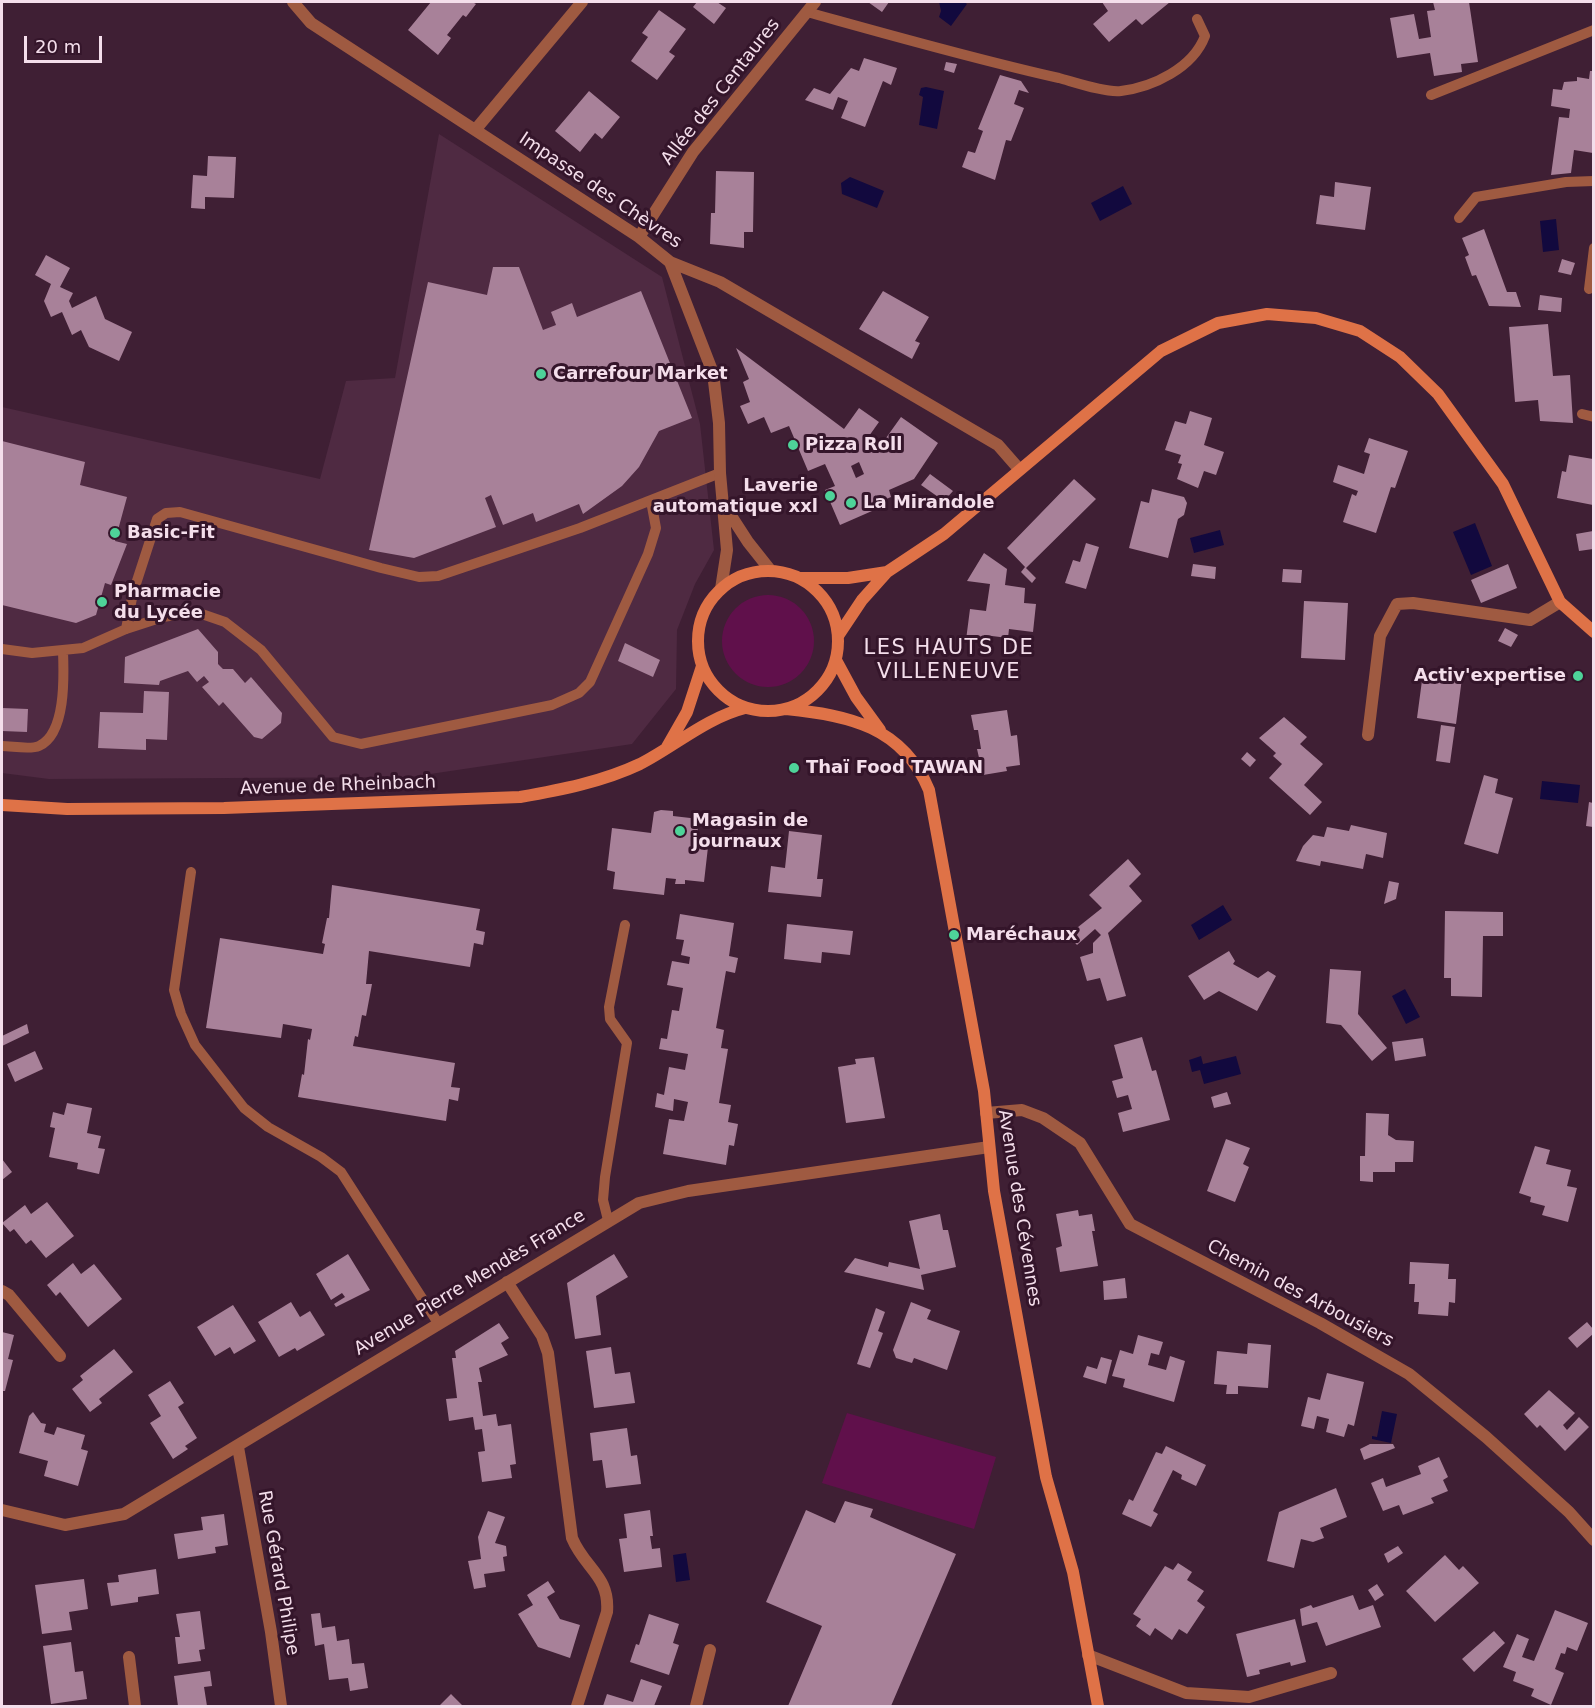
<!DOCTYPE html>
<meta charset="utf-8">
<style>
body{margin:0}
#map{position:relative;width:1595px;height:1708px;overflow:hidden;background:#3f1f34;font-family:"DejaVu Sans",sans-serif}
canvas{display:block}
.frame{position:absolute;inset:0;border:3px solid #f4deeb;pointer-events:none}
.scale{position:absolute;left:24px;top:36px;width:78px;height:27px;box-sizing:border-box;border:3px solid #f4deeb;border-top:0;padding-left:8px;font-size:18px;line-height:21px;white-space:nowrap;color:#f4deeb;-webkit-text-stroke:4px #34152a;paint-order:stroke}
</style>
<div id="map">
<canvas width="1595" height="1708"></canvas>
<div class="frame"></div>
<div class="scale">20 m</div>
</div>
<script>
const ctx = document.querySelector('canvas').getContext('2d');
ctx.lineJoin = 'round';
function fill(path, color) {
  ctx.fillStyle = color;
  ctx.fill(path, 'evenodd');
}
function trace(path, color, width, dash) {
  ctx.strokeStyle = color;
  ctx.lineWidth = width;
  ctx.lineCap = dash ? 'butt' : 'round';
  ctx.setLineDash(dash || []);
  ctx.stroke(path);
}
function write(font, color, halo, rows, align = 'center') {
  ctx.font = font + ' "DejaVu Sans",sans-serif';
  ctx.lineWidth = 6;
  ctx.setLineDash([]);
  ctx.textBaseline = 'middle';
  ctx.strokeStyle = halo;
  ctx.fillStyle = color;
  for (const [text, x, y, turn = 0] of rows) {
    ctx.save();
    ctx.translate(x, y);
    ctx.rotate((+turn || 0) * Math.PI / 180);
    ctx.textAlign = isNaN(turn) ? turn : align;
    if (halo) ctx.strokeText(text, 0, 0);
    ctx.fillText(text, 0, 0);
    ctx.restore();
  }
}
const built = new Path2D(`
 M439 134 662 277 700 424 714 550 695 584 677 630 676 689 632 744 410 777 49 779 2 773V407L320 479 346 381 395 378Z`);
const green = new Path2D(`
 M722 641a46 46 0 1 1 92 0a46 46 0 1 1-92 0Z
 M847 1413 996 1457 974 1529 822 1483Z`);
const water = new Path2D(`
 M939 2H964L967 4 951 26 939 17 941 11Z
 M926 87 944 91 937 129 919 125 923 97 919 95 921 88Z
 M850 177 884 191 877 208 842 194 841 183Z
 M1123 186 1132 204 1100 221 1091 203Z
 M1556 219 1559 250 1543 252 1540 221Z
 M1475 523 1492 566 1471 575 1453 532Z
 M1220 530 1224 545 1194 553 1190 538Z
 M1542 781 1580 785 1578 803 1540 799Z
 M1223 905 1232 920 1199 940 1191 925Z
 M1405 989 1420 1017 1406 1024 1392 996Z
 M1201 1056 1203 1064 1236 1056 1241 1074 1204 1084 1200 1070 1192 1072 1189 1060Z
 M1382 1411 1397 1414 1391 1443 1372 1439V1436L1377 1437Z
 M686 1553 690 1580 676 1582 673 1555Z`);
const building = new Path2D(`
 M431 2H472L476 4 466 17 463 15 447 35 451 38 438 55 408 30Z
 M697 2H717L726 8 714 24 693 7Z
 M868 2H889L882 12Z
 M1102 2H1170L1142 25 1136 19 1109 42 1093 24 1108 11Z
 M1433 2H1469L1478 62 1461 64 1462 72 1434 76 1430 53 1397 58 1390 18 1414 14 1419 39 1431 37 1427 11 1435 10Z
 M659 10 686 29 669 52 675 56 657 80 631 61 648 37 642 33Z
 M864 58 897 68 891 85 883 81 865 127 841 118 848 101 838 97 833 110 805 100 814 88 830 94 851 68 859 71Z
 M946 62 957 64 954 73 944 70Z
 M1590 71H1593V153L1574 150 1571 173 1551 175 1559 117 1569 118 1570 109 1551 106 1553 89 1562 90 1564 82 1577 81V77L1589 79Z
 M1000 75 1021 81 1029 93 1019 90 1014 104 1024 108 1011 141 1006 140 995 180 962 167 968 151 975 153 983 131 978 129Z
 M589 91 620 117 602 139 595 133 580 152 555 131Z
 M208 156 236 157 234 198 205 197V209L191 208 193 175 207 176Z
 M716 171 754 172 753 232H744V248L710 244 711 213H715Z
 M1335 182 1371 187 1365 230 1316 224 1320 195 1334 197Z
 M1484 229 1507 292H1516L1521 307 1489 306 1476 275 1472 276 1465 257 1469 255 1462 238Z
 M46 255 70 268 60 287 73 293 69 301 72 308 96 296 105 319 132 332 119 361 89 347 81 330 72 335 62 312 51 317 44 301 51 284 35 275Z
 M1562 259 1575 263 1571 275 1558 272Z
 M493 267H519L543 330 556 325 551 312 572 303 577 317 641 291 692 418 659 431 639 467 622 486 583 514 579 504 536 522 533 513 503 525 491 495 485 498 496 527 414 558 369 550 428 282 487 295Z
 M883 291 929 317 915 341 920 343 912 359 859 329Z
 M1540 295 1562 298 1561 312 1538 310Z
 M1548 324 1553 376 1570 375 1573 423 1540 421 1538 400 1515 402 1509 327Z
 M736 348 844 429 859 408 879 422 864 443 876 452 901 417 938 443 914 479 889 490 891 497 870 506 872 511 840 525 825 490 835 486 825 464 808 471 789 426 771 433 764 417 748 424 740 406 750 402 743 382 749 379ZM859 462 864 474 856 478 851 466Z
 M1190 411 1212 418 1204 445 1224 452 1216 475 1204 471 1198 488 1177 479 1182 464 1178 463 1181 455 1165 450 1175 421 1186 424Z
 M1369 438 1408 451 1395 488 1391 487 1376 533 1343 522 1352 494 1356 496 1358 491 1333 482 1338 465 1364 474 1370 454 1364 452Z
 M2 441 85 462 80 485 127 497 115 541 127 544 111 585 105 583 96 615 76 623 2 605Z
 M1569 455 1593 459V505L1557 498 1562 471 1566 472Z
 M930 474 953 491 944 501 921 485Z
 M1074 479 1096 499 1026 568 1007 548Z
 M1152 489 1184 497 1187 503 1184 515 1178 519 1168 558 1129 548 1141 501 1149 503Z
 M1593 531V549L1579 551 1576 534Z
 M1086 543 1099 547 1086 589 1065 583 1073 560 1080 562Z
 M984 553 1007 569 1005 585 1025 588 1024 603 1036 604 1033 632 1009 629 1008 638 984 635V642L966 640 970 609 986 611 990 584 967 581Z
 M1193 564 1216 567 1215 579 1191 576Z
 M1508 564 1517 588 1481 603 1471 580Z
 M1025 567 1036 578 1032 583 1021 572Z
 M1283 569 1302 570 1301 583 1282 582Z
 M1304 601 1348 603 1345 660 1301 658Z
 M1505 628 1518 635 1511 647 1498 641Z
 M198 629 218 652V664L223 669H233L245 683 251 677 282 713 281 723 262 739 254 737 223 702 219 706 202 687 209 682 204 676 197 682 188 671 160 681 159 685 124 683 125 657Z
 M625 643 660 660 653 677 618 661Z
 M1423 673 1462 678 1456 724 1417 718Z
 M144 691 169 692 167 740 146 739V750L98 748 100 712 143 713Z
 M2 708 28 709 27 732 2 731Z
 M1007 710 1011 736 1017 735 1020 765 1006 767 1007 771 983 775 977 749H981L978 730H974L971 715Z
 M1284 717 1307 737 1300 744 1323 764 1304 785 1322 802 1310 815 1269 778 1282 764 1273 756 1276 753 1259 738Z
 M1441 725 1455 727 1450 763 1436 761Z
 M1247 752 1256 760 1250 767 1241 759Z
 M1484 775 1498 779 1495 793 1513 798 1498 854 1464 844Z
 M1589 802 1593 803V827L1586 826Z
 M661 810 673 811V816L699 819 696 845 708 847 704 882 685 880V884H675L676 879 666 878 664 895 613 889 615 872 607 870 612 828 651 833 654 812Z
 M1351 825 1387 833 1383 858 1366 854 1363 869 1321 861 1320 866 1296 861 1303 846 1313 835 1324 837 1327 827 1349 831Z
 M789 831 822 835 817 879H823L821 897 768 892 771 866 785 868Z
 M1128 859 1141 874 1129 886 1142 901 1108 933 1126 996 1107 1001 1100 978 1087 981 1080 957 1093 953V943L1101 935 1095 929 1077 945 1068 935 1102 908 1089 895Z
 M1389 881 1399 883 1396 899 1384 904Z
 M332 885 480 909 476 930 485 932 483 945 474 943 470 967 369 951 366 984H372L366 1016 362 1015 358 1037 355 1036 353 1046 455 1063 451 1087 460 1088 458 1101 449 1099 446 1121 298 1097 302 1074 304 1075 308 1039 310 1040 312 1029 283 1024 281 1038 206 1028 220 938 323 954 325 944 322 943 327 918H329Z
 M1445 911 1503 912V936H1483L1482 997 1451 996V978H1444Z
 M680 914 734 923 729 956 738 958 735 973 726 971 716 1028 724 1030 721 1048 728 1049 719 1103 731 1105 728 1122 738 1124 734 1146 729 1145 726 1165 663 1154 669 1119 684 1121 688 1102 674 1099 673 1111 655 1107 657 1093 664 1095 669 1067 685 1070 688 1054 659 1049 661 1038 667 1039 672 1010 679 1011 683 988 667 985 672 961 689 964 690 957 681 955 684 940 676 939Z
 M787 924 853 931 850 955 822 952 821 963 784 959Z
 M1229 951 1235 961 1233 964 1258 978 1268 971 1276 976 1257 1011 1219 991 1204 1000 1188 976Z
 M1330 969 1361 971 1358 1014 1387 1048 1372 1061 1341 1025 1326 1023Z
 M27 1024 29 1033 2 1046V1036Z
 M1142 1037 1152 1071 1156 1070 1170 1120 1123 1132 1118 1113 1132 1109 1128 1095 1117 1098 1112 1081 1123 1078 1114 1045Z
 M1423 1038 1426 1056 1395 1061 1392 1042Z
 M35 1051 43 1069 15 1082 7 1064Z
 M874 1057 885 1118 846 1123 838 1067 856 1064 855 1059Z
 M1227 1092 1231 1104 1214 1108 1211 1097Z
 M67 1103 92 1108 87 1133 101 1136 98 1148 105 1149 99 1174 77 1169 78 1163 49 1157 55 1128 50 1127 53 1112 64 1115Z
 M1366 1113 1389 1114 1388 1135 1396 1140 1414 1141 1413 1162H1395V1172H1373V1182L1360 1181V1156H1365Z
 M1226 1139 1250 1148 1243 1164 1249 1167 1235 1202 1207 1191Z
 M1535 1146 1550 1150 1546 1164 1571 1170 1567 1186 1577 1188 1568 1222 1542 1215 1545 1206 1530 1202 1531 1197 1519 1193Z
 M2 1159 12 1172 2 1180Z
 M47 1202 74 1236 46 1258 31 1240 26 1244 14 1229 10 1232 2 1223 25 1205 31 1214Z
 M1078 1210 1079 1216 1092 1214 1095 1231H1092L1098 1266 1060 1272 1056 1248 1062 1246 1056 1214Z
 M940 1214 943 1230H948L956 1267 921 1275 924 1290 844 1272 855 1258 888 1267 889 1262 920 1269 909 1221Z
 M348 1254 370 1290 336 1307 334 1304 345 1297 342 1293 331 1300 316 1274Z
 M614 1254 628 1277 596 1296 601 1335 575 1339 567 1283Z
 M1410 1262 1449 1264 1448 1279H1456L1455 1303 1449 1302 1448 1316 1418 1314 1419 1302H1414L1415 1284H1409Z
 M73 1263 81 1274 94 1264 122 1299 88 1327 60 1292 56 1296 47 1285Z
 M1125 1278 1127 1298 1104 1300 1103 1281Z
 M291 1302 300 1317 310 1311 325 1335 297 1351 295 1348 279 1357 258 1322Z
 M911 1302 931 1310 927 1319 960 1331 947 1370 914 1358 912 1363 896 1358 893 1350Z
 M233 1305 256 1341 234 1354 230 1347 215 1356 197 1327Z
 M876 1308 885 1312 878 1331 883 1333 870 1368 857 1364Z
 M1587 1322 1593 1329V1334L1577 1348 1568 1338Z
 M499 1323 509 1338 501 1343 508 1355 479 1368 482 1382H478L483 1416 496 1414 498 1426 511 1424 516 1464 510 1465 512 1478 482 1482 478 1452 485 1451 482 1429 475 1430 473 1417 449 1421 446 1399 457 1398 452 1358H456L455 1351Z
 M2 1332 14 1335 8 1359 13 1360 5 1391H2Z
 M1138 1335 1163 1342 1159 1355 1151 1353 1148 1365 1166 1370 1170 1356 1185 1361 1174 1402 1123 1387 1125 1379 1112 1376 1120 1350 1133 1354Z
 M1248 1343 1271 1345 1268 1388 1238 1386V1394H1226L1227 1385 1214 1384 1217 1351 1247 1354Z
 M611 1347 615 1374 630 1372 635 1403 594 1408 586 1351Z
 M114 1349 133 1372 99 1399 102 1403 90 1412 72 1389 83 1380 80 1376Z
 M1101 1357 1112 1360 1106 1384 1083 1377 1087 1366 1097 1369Z
 M1327 1373 1364 1382 1354 1426 1348 1424 1344 1437 1326 1432 1329 1419 1317 1416 1314 1429 1301 1426 1308 1397 1320 1400Z
 M170 1381 184 1403 178 1407 197 1438 185 1446 188 1449 173 1459 150 1423 161 1416 148 1395Z
 M1549 1390 1575 1413 1563 1425 1567 1430 1579 1417 1589 1427 1565 1451 1540 1425 1537 1428 1524 1414Z
 M33 1412 41 1423 46 1424 44 1432 54 1435 57 1427 85 1435 81 1449 88 1451 78 1486 44 1476 48 1461 19 1453 29 1416Z
 M627 1428 631 1456 637 1455 641 1484 606 1488 602 1460 593 1461 590 1433Z
 M1370 1444H1393L1395 1448 1364 1460 1360 1449Z
 M1166 1446 1206 1465 1196 1486 1181 1479 1182 1475 1173 1470 1153 1511 1158 1514 1151 1527 1122 1514 1129 1499 1133 1501 1156 1452 1162 1454Z
 M1439 1457 1448 1477 1443 1480 1448 1491 1431 1498 1434 1503 1403 1515 1399 1505 1383 1511 1371 1483 1383 1478 1386 1487 1421 1474 1418 1466Z
 M1336 1488 1347 1517 1320 1528 1324 1538 1313 1542 1301 1539 1294 1568 1267 1561 1279 1512Z
 M845 1501 873 1509 870 1517 956 1554 891 1706H788L822 1626 766 1602 806 1510 835 1523Z
 M650 1510 653 1536H650L652 1549 660 1548 662 1567 624 1572 619 1539 627 1538 624 1514Z
 M488 1511 505 1517 495 1543 506 1546 507 1556 503 1557 505 1571 484 1574 486 1587 474 1589 468 1561 481 1559 478 1537Z
 M224 1514 228 1545 215 1547 216 1553 178 1559 174 1534 203 1530 201 1517Z
 M1398 1546 1403 1553 1388 1563 1384 1554Z
 M1445 1555 1459 1570 1463 1566 1479 1583 1435 1622 1406 1591Z
 M1178 1563 1192 1572 1187 1580 1204 1591 1197 1601 1205 1607 1187 1634 1179 1629 1172 1640 1155 1628 1150 1636 1136 1626 1141 1619 1133 1614 1165 1566 1173 1570Z
 M156 1569 159 1594 138 1597V1602L111 1606 107 1583 119 1582 118 1575Z
 M84 1579 88 1609 69 1612 72 1630 42 1634 35 1585Z
 M548 1581 555 1592 547 1597 560 1619 580 1625 570 1658 538 1647 518 1614 533 1605 527 1595Z
 M1377 1584 1384 1595 1375 1601 1368 1590Z
 M1353 1595 1359 1610 1373 1605 1381 1627 1326 1646 1317 1622 1302 1626 1300 1609 1311 1605 1313 1608Z
 M1555 1610 1588 1623 1577 1651 1567 1647 1565 1654 1561 1653 1555 1669 1564 1673 1551 1705 1531 1696 1534 1689 1513 1681 1516 1672 1503 1667 1517 1634 1529 1639 1522 1657 1534 1661Z
 M200 1611 205 1649 199 1650 201 1661 178 1664 175 1637H180L176 1614Z
 M320 1613 322 1628 335 1626 337 1641 349 1639 352 1664 364 1663 368 1688 350 1691 348 1678 329 1680 324 1644 315 1646 311 1614Z
 M649 1614 679 1624 673 1643 679 1645 669 1675 630 1662 636 1644 639 1645Z
 M1295 1619 1306 1662 1291 1666 1290 1662 1259 1670 1260 1674 1247 1677 1236 1634Z
 M1494 1631 1505 1643 1474 1672 1462 1659Z
 M71 1642 75 1672 83 1671 87 1699 51 1704 43 1646Z
 M210 1671 212 1686 204 1687 207 1706H178L174 1676Z
 M641 1679 662 1686 654 1706H603L607 1694 633 1702Z
 M451 1694 463 1706H439Z`);
const lane = new Path2D(`
 M807 12C890 35 974 59 1059 78 1074 82 1106 93 1121 91 1153 87 1193 68 1205 36L1197 19
 M1431 95 1594 30
 M1459 218 1476 197 1566 182 1594 181
 M1589 289 1594 248
 M1582 414 1594 417
 M126 629 133 593 157 519 166 513 180 512 381 568 419 577 438 576 580 528 720 473
 M2 649 32 653 83 648 126 629 163 617 196 612 225 622 261 650 333 737 361 744 552 705 579 693 590 682 648 554 656 528 651 501
 M2 746C12 746 30 750 39 746 66 734 64 677 63 651
 M191 872 174 990 181 1014 195 1045 244 1108 268 1127 321 1157 341 1172 438 1323
 M608 1220 603 1200 605 1177 627 1043 610 1019 609 1007 625 925`);
const street = new Path2D(`
 M293 2 311 23 639 237 670 262 720 282 998 445 1019 469
 M476 129 582 2
 M639 237 693 152 815 2
 M670 262 713 373 719 423 720 473 727 550 721 589
 M726 508 748 542 771 571
 M1368 735 1380 636 1397 604 1413 603 1530 620 1560 602
 M986 1113 1022 1110 1043 1118 1080 1143 1130 1224 1320 1323 1409 1374 1486 1437 1569 1512 1594 1540
 M507 1282 542 1336 548 1353 572 1538C585 1569 610 1576 607 1612L577 1706
 M2 1291 9 1295 60 1356
 M238 1447 271 1632 281 1706
 M2 1510 65 1525 124 1514 639 1203 688 1191 989 1147
 M1088 1655 1186 1693 1249 1697 1331 1673
 M129 1657 135 1706
 M696 1706 710 1650`);
const secondary = new Path2D(`
 M698 641a70 70 0 1 1 140 0a70 70 0 1 1-140 0Z
 M801 578H848L887 572
 M838 636 862 600 887 572 944 534 1161 351 1218 323 1267 314 1316 318 1360 331 1400 357 1438 394 1503 484 1560 602 1594 632
 M836 660 856 697 880 730
 M786 709C849 715 903 727 929 790L984 1091 994 1191 1046 1477 1073 1572 1098 1706
 M667 747 687 712 702 666
 M2 805 67 809 224 808 520 797C560 790 602 782 640 764 675 746 706 718 745 708`);
const markers = [
 [541,374,6,"#4ed399"],
 [793,445,6,"#4ed399"],
 [830,496,6,"#4ed399"],
 [851,503,6,"#4ed399"],
 [115,533,6,"#4ed399"],
 [102,602,6,"#4ed399"],
 [1578,676,6,"#4ed399"],
 [794,768,6,"#4ed399"],
 [680,831,6,"#4ed399"],
 [954,935,6,"#4ed399"]
];
const streetNames = [
 ["Allée des Centaures",721,92,-52],
 ["Impasse des Chèvres",600,191,34],
 ["Avenue de Rheinbach",338,786,-2],
 ["Avenue des Cévennes",1019,1208,81],
 ["Avenue Pierre Mendès France",470,1283,-31],
 ["Chemin des Arbousiers",1300,1294,28],
 ["Rue Gérard Philipe",278,1573,80]
];
const poiNames = [
 ["Carrefour Market",553,374],
 ["Pizza Roll",805,445],
 ["Laverie",818,486,"right"],
 ["automatique xxl",818,507,"right"],
 ["La Mirandole",863,503],
 ["Basic-Fit",127,533],
 ["Pharmacie",114,592],
 ["du Lycée",114,613],
 ["Activ'expertise",1566,676,"right"],
 ["Thaï Food TAWAN",806,768],
 ["Magasin de",692,821],
 ["journaux",692,842],
 ["Maréchaux",966,935]
];
const quarterNames = [
 ["LES HAUTS DE",949,649],
 ["VILLENEUVE",949,673]
];
fill(built, '#4f2a42');
fill(green, '#60104b');
fill(water, '#12093e');
fill(building, '#a88199');
trace(lane, '#9f5a41', 10);
trace(street, '#9f5a41', 12);
trace(secondary, '#df7247', 12);
for (const [x, y, r, color] of markers) {
  const dot = new Path2D();
  dot.arc(x, y, r, 0, 2 * Math.PI);
  ctx.fillStyle = color;
  ctx.fill(dot);
  trace(dot, '#34152a', 2);
}
write('18px', '#f4deeb', '#34152a', streetNames);
write('bold 18px', '#f4deeb', '#34152a', poiNames, 'left');
ctx.letterSpacing = '1.5px';
write('21px', '#f4deeb', '#34152a', quarterNames);
ctx.letterSpacing = '0px';
</script>
